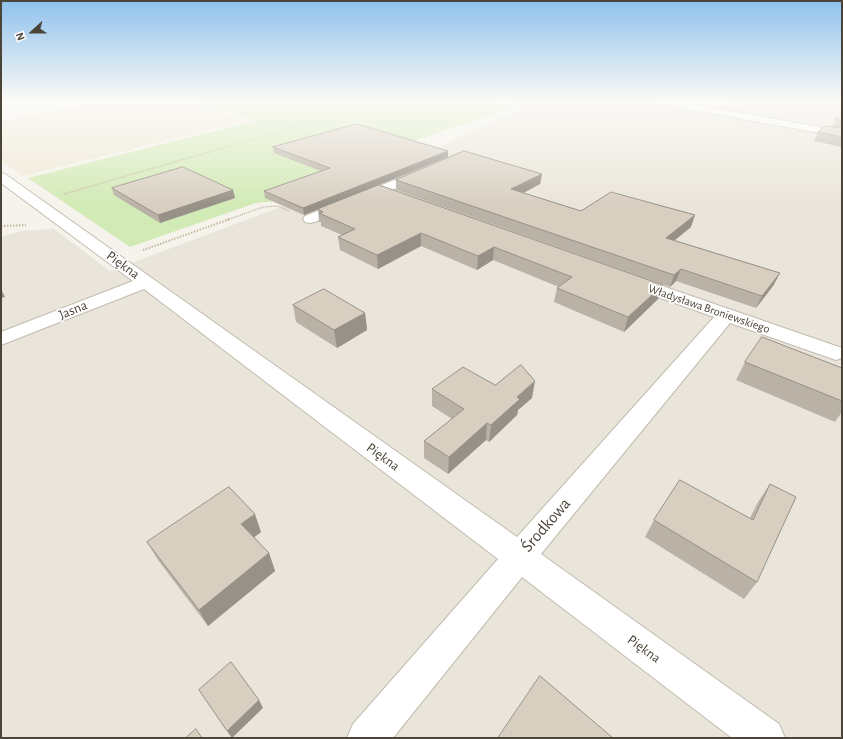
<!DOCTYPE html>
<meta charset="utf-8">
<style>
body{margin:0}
#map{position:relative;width:843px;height:739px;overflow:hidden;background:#f6f3ec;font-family:"Alegreya Sans",sans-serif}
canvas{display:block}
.frame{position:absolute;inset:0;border:2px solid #4b4439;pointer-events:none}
.north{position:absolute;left:12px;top:12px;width:40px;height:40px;-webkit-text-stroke:3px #fff;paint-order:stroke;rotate:249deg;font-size:11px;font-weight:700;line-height:16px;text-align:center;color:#4b4439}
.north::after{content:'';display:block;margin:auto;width:14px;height:18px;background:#4b4439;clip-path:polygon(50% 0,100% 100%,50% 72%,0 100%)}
</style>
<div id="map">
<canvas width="843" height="739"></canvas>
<div class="frame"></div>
<div class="north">N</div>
</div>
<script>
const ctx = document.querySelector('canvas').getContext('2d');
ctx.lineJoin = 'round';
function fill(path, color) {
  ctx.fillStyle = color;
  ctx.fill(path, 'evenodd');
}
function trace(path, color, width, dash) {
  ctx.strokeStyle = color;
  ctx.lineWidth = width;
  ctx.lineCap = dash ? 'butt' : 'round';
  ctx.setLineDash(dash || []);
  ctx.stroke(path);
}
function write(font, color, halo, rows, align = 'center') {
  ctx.font = font + ' "Alegreya Sans",sans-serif';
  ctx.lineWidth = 3.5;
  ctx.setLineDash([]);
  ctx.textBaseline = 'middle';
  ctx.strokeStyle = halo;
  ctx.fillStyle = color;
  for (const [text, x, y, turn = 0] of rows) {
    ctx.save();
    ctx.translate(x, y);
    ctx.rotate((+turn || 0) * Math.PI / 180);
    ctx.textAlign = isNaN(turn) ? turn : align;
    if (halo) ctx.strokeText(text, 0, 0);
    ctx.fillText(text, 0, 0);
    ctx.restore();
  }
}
const residential = new Path2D(`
 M500 101H683L716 107 726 101H842V738H1V237L21 231 54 229 110 271 435 149 522 107Z`);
const education = new Path2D(`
 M103 101H187L246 121 23 176 1 161V121Z`);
const green = new Path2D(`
 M193 101H490L515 107 407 143 287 200 256 203 130 247 28 178 254 121Z`);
const pathFar2 = new Path2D(`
 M206 153 294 128`);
const pathFar1 = new Path2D(`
 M64 194 209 152
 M227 220 263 207 278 206 289 211`);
const path = new Path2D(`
 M1 226 26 225
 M143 250 230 219`);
const minor = new Path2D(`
 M655 101H675L842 131V137L659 104Z
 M424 168 428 169 430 172 428 175 315 222 310 223 305 222 303 219 305 216Z
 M1 173 5 174 517 537 714 317 627 286 624 282 627 278 633 277 639 278 842 348V358L836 360 730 323 541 554 779 724 785 738H732L522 577 393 738H347L353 724 498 559 144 289 1 345V332L133 281 1 183Z`);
const wall = new Path2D(`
 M842 114V147L814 141 818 132 832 127 835 119Z
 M273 147 448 157 322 208 663 285 658 299 624 332 554 302 557 288 559 287 493 260 477 270 421 246 378 269 340 250 338 237 342 235 321 226V222H319L318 209 304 215 265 198 264 191 321 171 274 153Z
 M542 174 540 184 523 193 581 211 691 227 674 240 780 273 773 286 756 308 676 281 670 287 396 190V180Z
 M112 188 233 190 235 198 160 223 114 195Z
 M293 305 365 313 367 330 337 348 296 322Z
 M745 362 842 368V412L835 422 736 380Z
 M495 385 532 398 518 410 517 415 489 442 486 440 448 474 424 458V441L452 419 432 406V389Z
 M770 484 757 582 744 599 645 537 654 520 750 518 758 502Z
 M261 532 254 537 269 553 275 571 208 626 158 560 147 542Z`);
const shadedWall = new Path2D(`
 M448 151V157L304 215 303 208Z
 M542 174 540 184 510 200 511 189Z
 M233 190 235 198 160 223 158 215Z
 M695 215 691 227 663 250 666 238Z
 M421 233V246L378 269 377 255Z
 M494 247 493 260 477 270 478 256Z
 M681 269 676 281 670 287 674 275Z
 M780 273 773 286 756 308 762 296Z
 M663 285 658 299 624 332 628 317Z
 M1 289 5 297 1 298Z
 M365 313 367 330 337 348 334 330Z
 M535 381 532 398 518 410 517 415 489 442 491 425 517 397Z
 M487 423 486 440 448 474 449 457Z
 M255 514 261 532 248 542 241 524Z
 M269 553 275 571 208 626 199 610Z
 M259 700 263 708 232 738 227 731Z`);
const building = new Path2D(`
 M842 114V120L835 119Z
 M357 124 448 151 303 208 264 191 330 168 273 147Z
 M826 126 842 128V137L818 132Z
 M464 151 542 174 511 189 581 211 611 192 695 215 666 238 780 273 762 296 681 269 674 275 396 180Z
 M183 167 233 190 158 215 112 188Z
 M379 185 663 285 628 317 557 288 572 277 494 247 478 256 421 233 377 255 338 237 355 229 319 213 323 212 318 209Z
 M324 289 365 313 334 330 293 305Z
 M762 337 842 368V401L745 362Z
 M521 365 535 381 517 397 520 399 491 425 487 423 449 457 424 441 464 409 432 389 463 367 495 385Z
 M680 480 753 520 770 484 796 497 757 582 654 520Z
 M229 487 255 514 241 524 269 553 199 610 147 542Z
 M231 662 259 700 227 731 199 690Z
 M540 676 613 738H498Z
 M196 729 202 738H186Z`);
const farStreetnames = [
 ["Władysława Broniewskiego",709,309,19]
];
const streetNames = [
 ["Piękna",123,265,36],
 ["Jasna",73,310,-22],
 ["Piękna",383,457,36],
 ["Piękna",644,649,36]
];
const nearStreetnames = [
 ["Środkowa",546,525,-49]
];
fill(residential, '#eae5da');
fill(education, '#efe8d6');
fill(green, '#d2eab5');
trace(minor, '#c2bbae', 2);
trace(pathFar2, '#c4b79f', 1, [1, 1]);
trace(pathFar1, '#c4b79f', 1.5, [1, 1]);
trace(path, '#c4b79f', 2, [1.5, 1.5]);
fill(minor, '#fff');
fill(wall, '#bab2a6');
fill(shadedWall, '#979187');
fill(building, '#d8cfc1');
trace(building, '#979187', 1);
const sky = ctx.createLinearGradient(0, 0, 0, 205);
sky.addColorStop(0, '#8fc1ec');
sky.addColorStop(0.49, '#fbfaf6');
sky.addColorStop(1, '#fbfaf600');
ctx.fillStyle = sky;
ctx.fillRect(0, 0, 843, 205);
write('12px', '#4b4439', '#fff', farStreetnames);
write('14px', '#4b4439', '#fff', streetNames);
write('17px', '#4b4439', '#fff', nearStreetnames);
</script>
